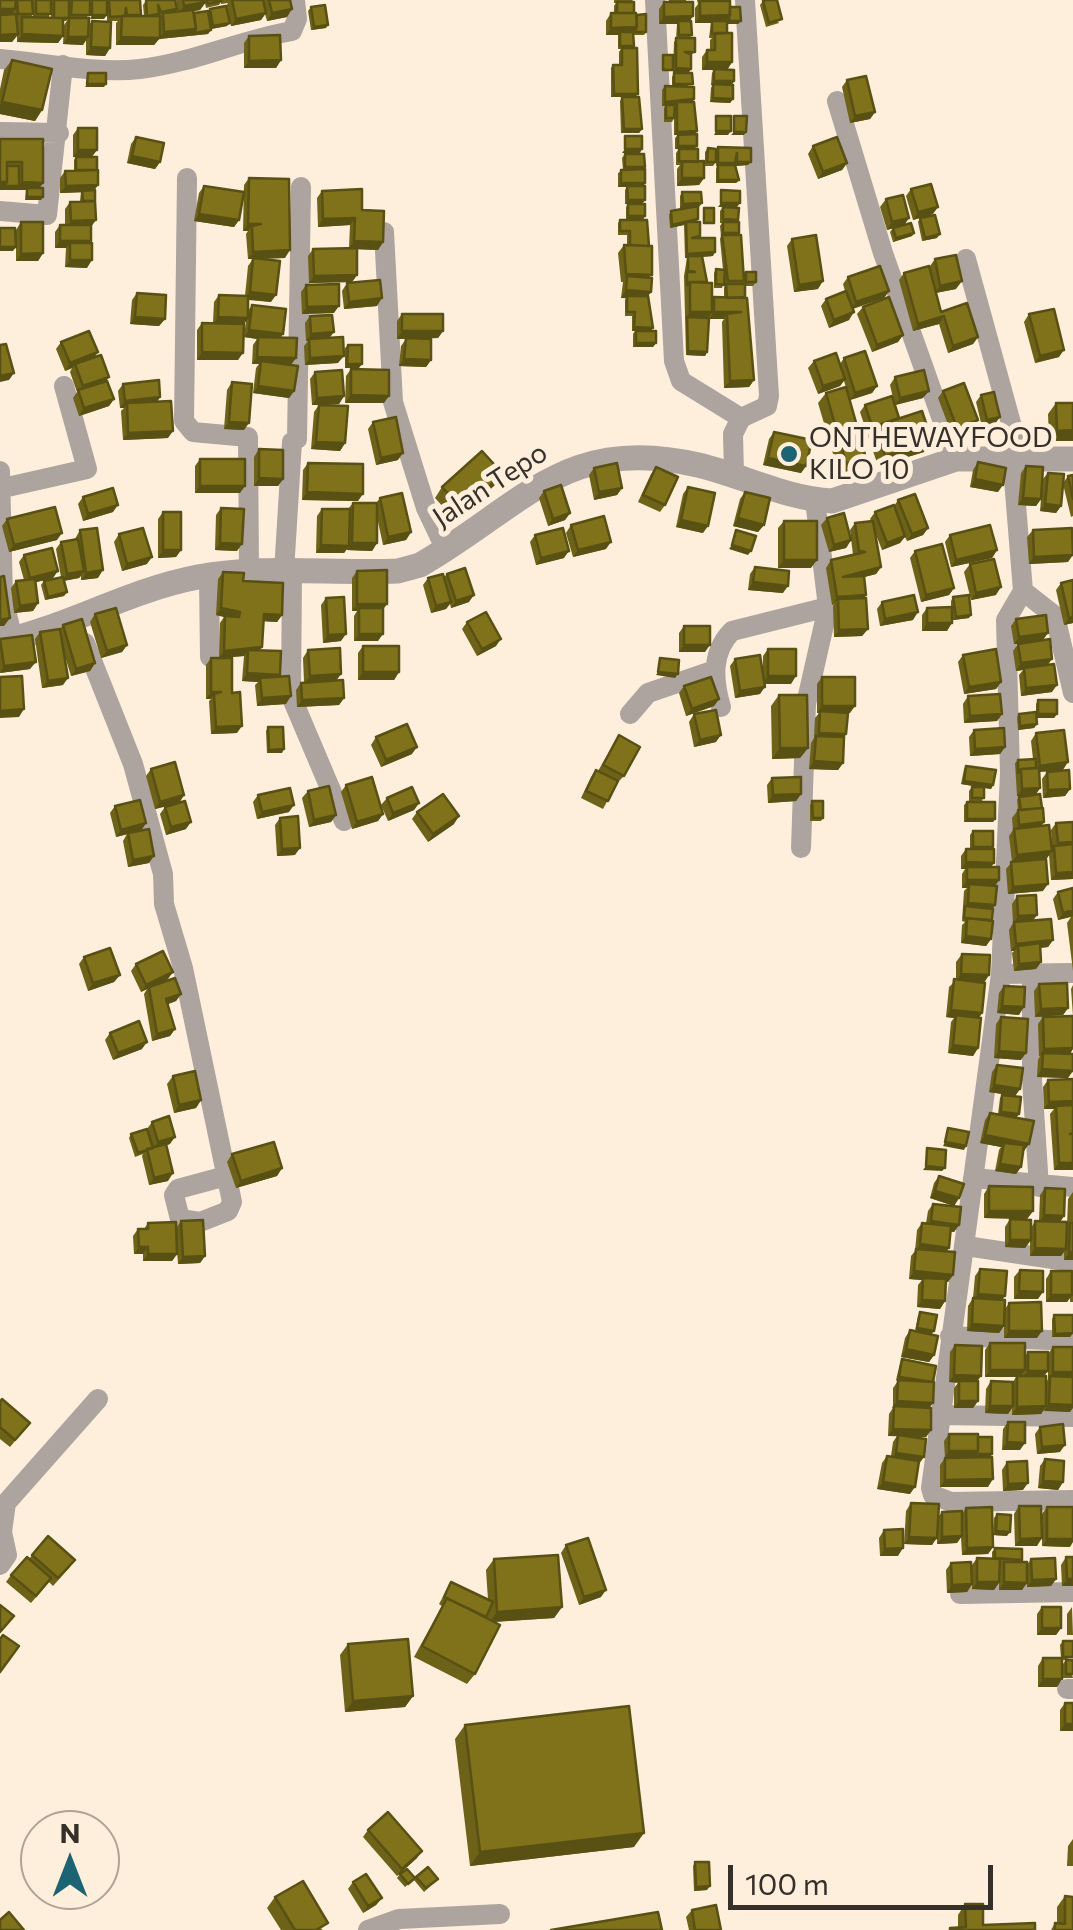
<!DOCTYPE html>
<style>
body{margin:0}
#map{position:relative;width:1073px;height:1930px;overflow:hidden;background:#feefdc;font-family:Commissioner,sans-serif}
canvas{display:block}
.north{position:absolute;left:20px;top:1810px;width:100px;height:100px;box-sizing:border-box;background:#feefdc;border:2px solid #aea395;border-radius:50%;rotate:0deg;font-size:28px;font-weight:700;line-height:40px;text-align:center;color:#36302a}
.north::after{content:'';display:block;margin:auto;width:35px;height:45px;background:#1c6373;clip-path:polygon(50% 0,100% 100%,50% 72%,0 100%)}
.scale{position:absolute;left:728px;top:1865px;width:265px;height:45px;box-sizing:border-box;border:5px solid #36302a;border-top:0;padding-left:12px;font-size:30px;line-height:35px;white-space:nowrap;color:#36302a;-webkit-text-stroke:8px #feefdc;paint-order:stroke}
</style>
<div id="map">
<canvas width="1073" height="1930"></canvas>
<div class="north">N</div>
<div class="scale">100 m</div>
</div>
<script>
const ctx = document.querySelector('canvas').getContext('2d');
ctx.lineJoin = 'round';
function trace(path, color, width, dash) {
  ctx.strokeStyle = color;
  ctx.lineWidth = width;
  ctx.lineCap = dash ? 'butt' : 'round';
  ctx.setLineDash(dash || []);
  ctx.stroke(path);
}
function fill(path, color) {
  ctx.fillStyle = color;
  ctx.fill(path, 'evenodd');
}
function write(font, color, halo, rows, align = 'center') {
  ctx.font = font + ' Commissioner,sans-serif';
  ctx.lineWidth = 10;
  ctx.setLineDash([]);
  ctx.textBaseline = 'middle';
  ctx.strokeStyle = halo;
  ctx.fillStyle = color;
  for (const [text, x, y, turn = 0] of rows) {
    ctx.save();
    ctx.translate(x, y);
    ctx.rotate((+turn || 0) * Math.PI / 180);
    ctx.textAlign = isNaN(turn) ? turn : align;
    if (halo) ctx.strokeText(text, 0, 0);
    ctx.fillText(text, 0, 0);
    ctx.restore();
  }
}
const minor = new Path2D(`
 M655 0 674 361 681 381 741 418 767 406 769 396 745 0
 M0 59C45 63 96 74 140 69 192 63 240 40 292 31L297 19 295 0
 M837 101 883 253 956 459
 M0 132 59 133
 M187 178 184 421 193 432 248 437 249 571
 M0 211 47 215 63 65
 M384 232 393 402 426 508 446 550
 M966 259 1020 456
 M1023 458 1014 480 1023 591 1006 620 1010 773 1001 974 931 1488 933 1495 951 1502 1073 1500
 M0 471 3 598 13 639
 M734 473 733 434 741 418
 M3 488 87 469 64 386
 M292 571 291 696 344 821
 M284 572 292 442 297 439 301 187
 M209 576 210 657
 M1023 591 1055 616 1073 693
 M85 643 133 764 163 874 164 904 183 968 232 1202 228 1211 200 1222 180 1219 174 1195 178 1189 226 1176
 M721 707C713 680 711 652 732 631L828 607
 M630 714 648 693 715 670
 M801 848 806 704 828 607 815 500
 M1001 974 1073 973
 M1032 975V1079L1039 1187
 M973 1178 1073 1187
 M966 1246 1073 1262
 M950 1336 1073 1341
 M940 1415 1073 1417
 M0 1565 7 1555 2 1532 6 1503 98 1399
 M960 1594 1073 1592
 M1067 1689H1073
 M368 1930 399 1919 500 1914`);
const tertiary = new Path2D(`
 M0 642C68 627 129 590 198 577 263 565 332 574 398 571L420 565C524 505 566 434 698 465 741 475 787 499 832 501L956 459H1073`);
const wall = new Path2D(`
 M0 0H32L33 14 31 17H33V0H51L49 17H51V0H90L87 18 88 26 92 21 110 48 105 56 86 55V40L83 45 63 44 64 25 69 18 66 21H63V36L58 43 17 42V36L12 42Z
 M107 0H140V16H144L143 5 146 1 177 9 175 12 178 11 176 0H290L287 17 267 21 265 14 261 20 231 26 226 6 228 3 221 4V2L219 5 206 8 205 3 200 10 193 11 194 13 208 12 210 9 227 26 211 29 208 34 159 39 154 45H116V23L118 21H107Z
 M614 0H633L631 2 634 13 646 32 644 35H633L632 48 635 97 642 129 639 133H621L620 101 622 97H611V68L613 65H619V52L621 49H618V35H606V21L611 13H614V6L616 3H614Z
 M669 0H686L692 35 689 38 695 52 691 55V69L689 72H673L674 42 676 39 677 24H659V9L664 2H669Z
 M697 0H726L741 21 738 24H727L732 62 727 70 734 81 732 85 733 99 730 103 710 102 711 88 713 85H711L712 73 714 70H702V57L707 50H710V40L712 38H709L711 23H695V8L698 4Z
 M763 1 779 23 766 27 760 5Z
 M311 7 326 28 311 30 308 11Z
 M249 36 281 60 276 68H244V43Z
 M12 60 42 110 35 121 0 114V89L4 70Z
 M674 73 690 87 694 149 704 178 699 185 677 186V169L680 165H676V153L679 149H675V138L678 135H674V118L672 122H664V108L666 105 662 106V90L665 86H672V77Z
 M847 80 875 112 870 119 850 123 842 87Z
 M78 128 97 150 92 157 98 185 94 190 87 268 65 267 66 248H55V232L60 225H65V209L70 202 80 201 81 192 60 193V178L65 171H74V160L76 157H73V135Z
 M136 137 160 162 155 169 127 163 131 144Z
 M0 139 43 183 39 188 41 200H25L26 190H0Z
 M813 146 847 163 842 170 818 179 808 154Z
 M718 147 748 165 735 166 739 180 736 183H716V169L717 166H716V162L713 166H705V152L708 148 716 150Z
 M625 154 645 167 643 169 645 183 643 186V220L650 277 651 292 647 296 651 331 656 343 653 347H633V334L635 331H632V316H625V300L626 298H621L623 282H621L618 253 624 245H627V235H618V223L620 220H626V207L628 204H625V190L627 187H618V173L623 170 622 158Z
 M249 178 285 258 255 259 271 302 248 300V311L252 305 280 338 291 365 294 391 289 398 253 393 256 368 259 364H252L253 345 257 339 244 337 246 321 244 324 238 360H197V330L202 323H213L214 302 219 295 245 296 248 266 253 259H248L246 234 248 231H243L244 185Z
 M204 186 239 220 234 227 194 221 199 193Z
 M911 189 933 214 913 220 906 196Z
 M322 191 362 210 383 242 378 250 357 249V275L352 282 309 283 308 256 313 249 349 248 350 225 318 227 317 198Z
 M682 192 699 207 696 222 700 236 699 238 713 256 702 257 712 301 714 297 724 298V288L725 285 724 280 722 288H714V273L716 269 723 270 720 239 721 236 720 226 722 223H720V211L723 207 738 220 736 222 744 275 746 272 756 282 753 286H745L754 380 749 387 724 388 722 322 724 319H709L707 352 705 356 686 355 684 276 687 258H685L684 225 670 228 669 215 671 211 694 207 680 208V196Z
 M886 199 909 218 904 225 914 233 912 236 893 242 890 232 893 228 903 225 887 230 880 207Z
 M920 218 937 238 922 241 918 222Z
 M21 222 43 253 38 261H16V230Z
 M792 239 818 289 794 292 787 246Z
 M935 259 956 289 936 293 941 312 978 337 973 344 948 353 939 324 913 331 899 280 904 273 930 266Z
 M848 277 889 291 884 298 853 309 849 320 829 328 821 306 826 299 845 291 843 284Z
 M347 283 377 306 344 309 342 291Z
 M306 285 334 313 302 314 301 292Z
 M137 293 165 319 159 326 130 324 132 300Z
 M863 307 903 335 898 342 872 352 857 314Z
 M402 314 443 331 438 338 410 339 431 360 426 367 399 366 401 346 406 339H397V321Z
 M1029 314 1059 357 1035 363 1024 322Z
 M310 316 330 337 338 363 305 365 304 346 308 341H306L305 323Z
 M61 342 94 358 114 399 109 406 79 416 73 398 77 392 70 372 72 368 65 371 56 349Z
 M348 345 359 368H345V348Z
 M844 358 877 386 872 393 850 400 844 381 840 386 818 394 808 368 814 361 840 364Z
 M351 369 384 403H345L346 376Z
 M315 372 344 396 339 404 320 405 345 443 340 451 311 449 314 412 319 405H312L310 379Z
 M895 377 923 398 895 405 899 418 924 452 878 466 860 412 865 405 894 402 890 385Z
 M232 382 244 430 224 429 227 390Z
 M123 384 160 397 157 402 168 438 123 440 121 411 124 408H120L118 391Z
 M943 391 973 427 952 435 938 398Z
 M826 393 858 468 839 474 818 403Z
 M981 395 995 424 982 427 976 402Z
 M1056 403 1073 441H1049L1048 414Z
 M373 422 398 460 376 465 368 429Z
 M774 432 806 466 801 473 763 465 769 439Z
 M259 449 283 479 278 486H254V457Z
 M200 459 240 493H195V466Z
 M978 462 998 492 970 487 973 470Z
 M308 463 358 501 302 500 303 470Z
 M1026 466 1042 480 1048 473 1063 483 1068 476 1073 475V516L1071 517 1063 484 1061 506 1056 513 1040 511 1041 499 1036 506 1018 505 1021 473Z
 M656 467 665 505 660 512 638 502 651 474Z
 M594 468 622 488 617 495 594 500 589 475Z
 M495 485 455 520 435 498 442 487Z
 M688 487 703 533 676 527 683 494Z
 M544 491 570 513 565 520 548 526 539 498Z
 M745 492 764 525 758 532 733 526 740 499Z
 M83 497 113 512 83 521 78 504Z
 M380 498 411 532 406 540 383 545 377 517V543L372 551 347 550V549L344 553H316L317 516 322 509H348L353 503H376Z
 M898 500 928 528 923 535 907 541 905 537 900 543 882 550 875 532 881 567 876 574 864 577 866 595 864 598 868 629 862 636 834 637 833 606 834 604 832 605 826 568 831 560 853 555 850 530 855 523 871 521 870 519 875 512 894 506Z
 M221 508 237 551 215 550 216 515Z
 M163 512 181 550 176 557 158 558V519Z
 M827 518 851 540 846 548 829 552 821 525Z
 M7 519 57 540 9 552 2 526Z
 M784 521 811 568H778V528Z
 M571 525 606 549 573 557 566 533Z
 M80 530 98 578 81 580V576L79 578 64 581 67 592 64 596 45 600 41 585 44 581 61 577 56 549 61 542 75 539Z
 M1033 530 1068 562 1029 564 1027 537Z
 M119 534 147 564 122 571 114 542Z
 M535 535 564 558 536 565 530 542Z
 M950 535 997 550 992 558 951 567 945 542Z
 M915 551 954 588 949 595 921 602 910 558Z
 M24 555 53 578 36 582 38 603 33 611 14 613 11 588 16 581 24 580 19 562Z
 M970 564 996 595 971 600 964 572Z
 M755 567 783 593 748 590 750 574Z
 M357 571 387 604 383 609 378 641H354V616L357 611H352V578Z
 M223 572 243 581 282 615 277 622 264 621 260 650 280 675 286 704 257 706 255 685 258 682 242 681 244 656 219 658 220 623 224 617 216 615 218 579Z
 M447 574 469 602 451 608 450 604 446 609 431 613 423 585 428 578 444 577Z
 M1073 580V623L1064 625 1056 590 1061 583Z
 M953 597 969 618 953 620 952 610 947 631H922V615L927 608 951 607V601Z
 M326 598 341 641 323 643 321 605Z
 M882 602 913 620 880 626 877 609Z
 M95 614 127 645 122 652 101 658 90 622Z
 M1016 619 1043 640 1052 692 1021 696 1019 675 1023 670 1016 671 1013 651 1018 644H1014L1011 626Z
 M467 622 496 646 477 656 462 629Z
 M63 625 95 663 90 671 71 676 64 653 63 685 42 688 35 639 40 632 60 629Z
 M684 626 705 652H679V633Z
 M0 639 30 669 0 673Z
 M363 646 399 672 394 680H358V653Z
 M768 649 791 684H764L760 694 735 698 730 666 735 659 763 679V656Z
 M308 650 337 681 344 698 339 705 297 707 296 690 301 683 304 682 303 658Z
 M963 655 1001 682 996 689 964 694 958 662Z
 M211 658 232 693 237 733 211 734 209 701 211 699H206V665Z
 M822 677 850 713H847L843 763 838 770 809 769 811 743 814 738 815 718 819 713H817V684Z
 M684 686 719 699 714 706 686 716 679 693Z
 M779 695 808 748 800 758 772 759 771 706Z
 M968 696 1002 714 997 721 964 723 963 704Z
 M1038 700 1057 714 1054 718H1036L1037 724 1034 728 1018 730 1017 717 1019 714 1036 713V704Z
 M694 714 716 742 694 747 689 722Z
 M268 727 282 753H267L266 731Z
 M974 730 1005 747 1000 754 970 756 969 737Z
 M1036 733 1063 770 1039 772 1040 788 1035 795 1042 826 1052 849 1051 830 1056 823 1073 822V879L1051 880 1049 855 1047 858 1019 861 1043 891 1008 894 1006 869 1012 862 1009 836 1013 830 1012 818 1018 810 1017 800 1019 797 1023 796H1017L1015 763 1018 760 1033 759 1031 741Z
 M619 735 624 776 617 783 603 809 581 798 591 777 596 770 598 771Z
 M376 737 412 754 381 767 371 745Z
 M966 766 993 785 991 789 984 788 982 802 995 819 993 822H964V805L967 802H969V791L972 787H980L961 784 964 769Z
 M151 769 184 795 179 803 155 809 146 776Z
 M1047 772 1070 789 1065 796 1043 798 1042 779Z
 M772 778 801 794 796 801 768 803 767 785Z
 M346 785 383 814 378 821 352 829 341 792Z
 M308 791 336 815 331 822 309 827 302 798Z
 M258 795 289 812 257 819 253 802Z
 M387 798 419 803 414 810 388 821 381 805Z
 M812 801 823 818 821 821H810V805Z
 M115 806 141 831 149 863 128 867 123 841 127 834 116 837 110 813Z
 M165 807 186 829 166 835 160 814Z
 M417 812 454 824 428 842 412 819Z
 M280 818 295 855 277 856 275 825Z
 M973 831 993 847 991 867 995 886V905L993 909 991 939 986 946 961 943 962 925 965 922 962 921 964 891 967 888H962V874L965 869H961V856L966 849H970V835Z
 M1073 888V971L1067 923 1071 917 1058 920 1053 899 1058 892Z
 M1017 896 1037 915 1033 920 1053 940 1048 947 1040 948 1041 962 1036 969 1014 971 1012 953 1014 951H1011L1009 930 1013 923 1012 904Z
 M962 954 984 983 982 1013 979 1018 978 1048 973 1056 948 1053 951 1022 954 1018 946 1017 949 987 956 980V962Z
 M84 957 120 975 114 982 88 991 79 964Z
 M136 964 168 979 161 983 181 994 176 1001 167 1004 175 1029 170 1036 152 1041 144 994 147 989 141 992 131 971Z
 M1039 984 1068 1008 1063 1015 1035 1017 1034 991Z
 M1073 985V1049L1070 1054 1068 1078 1037 1077 1038 1060 1040 1056H1039L1038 1024 1043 1017 1073 1016 1071 989Z
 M1004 986 1019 1015 997 1013 999 993Z
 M1001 1017 1021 1060 994 1058 996 1024Z
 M110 1033 142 1049 113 1060 105 1040Z
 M997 1065 1020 1089 1015 1096 989 1092 992 1072Z
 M173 1076 201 1100 196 1108 174 1113 167 1084Z
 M1048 1080 1073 1170H1054L1050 1114 1054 1109H1044L1043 1087Z
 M1002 1095 1019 1114 1016 1118 1029 1144 1023 1151 1021 1167 1016 1174 995 1171 999 1150 1001 1147 980 1143 985 1120 990 1113 998 1114 1000 1098Z
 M152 1122 170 1144 166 1145 168 1181 149 1185 142 1156 143 1154 135 1157 129 1138 131 1134 147 1129Z
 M232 1154 282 1168 277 1176 236 1188 227 1162Z
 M939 1176 959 1198 954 1206 930 1198 934 1183Z
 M989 1186 1033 1211 1027 1219 984 1218V1194Z
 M1045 1188 1064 1216 1060 1222 1067 1227 1068 1199 1073 1192V1260H1064V1252L1061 1256H1030V1241L1025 1248 1005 1247V1227L1010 1219 1031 1228 1035 1221H1039L1040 1195Z
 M933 1204 959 1225 954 1232 951 1231 946 1251 953 1275 948 1282H946L945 1301 940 1309 917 1307 918 1285 922 1280 909 1279 911 1256 915 1251 917 1230 922 1223H926L928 1211Z
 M181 1221 205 1256 200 1263 178 1264 177 1251V1254L172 1261H143V1254H134L133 1236 138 1229H144L148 1223 177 1227Z
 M980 1269 1003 1300 1005 1309 1009 1303 1037 1338H1004V1326L999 1333 967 1331 968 1306 973 1298 975 1276Z
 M1020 1270 1038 1299H1014V1277Z
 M1051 1271 1072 1275 1073 1273V1302H1070V1298L1067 1302H1046V1279Z
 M920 1312 931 1335 934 1355 929 1362 901 1357 905 1338 910 1330 915 1331 918 1316Z
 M1054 1315 1073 1333 1070 1337H1052V1319Z
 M990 1343 1025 1356 1028 1352 1048 1371 1044 1376 1046 1383 1048 1379V1354L1053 1347 1070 1412 1044 1410 1041 1414 1012 1415V1408L1008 1414 985 1413 986 1389 991 1381 1013 1382 1016 1377H985V1350Z
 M955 1345 977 1381 978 1401 973 1408H954V1388L958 1383 949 1382 950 1352Z
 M902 1359 933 1382 930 1408 931 1430 926 1437H914L919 1464 910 1494 877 1489 882 1463 887 1456H891L893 1442 897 1436H888L889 1414 893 1408V1388L898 1381 896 1380 900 1363Z
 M0 1402 30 1423 10 1447 0 1439Z
 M1008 1422 1020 1450H1002L1003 1429Z
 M1040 1427 1060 1452 1037 1454 1035 1434Z
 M949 1434 978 1437 992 1454 990 1457 988 1487H940V1465L945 1458 944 1441Z
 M1045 1459 1063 1482 1058 1490 1038 1488 1040 1466Z
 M1007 1462 1023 1490 1003 1491 1002 1470Z
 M911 1503 938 1517 942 1512 962 1514 966 1508 993 1535 994 1518 997 1514 1007 1536 993 1535V1547L988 1554 962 1555 961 1537 957 1543 937 1544V1532L932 1545 904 1544 906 1511Z
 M1019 1506 1037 1546H1015L1014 1514Z
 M1047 1507 1070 1547 1042 1546V1514Z
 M884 1530 898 1556H880L879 1538Z
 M48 1536 70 1567 53 1586 49 1582 31 1603 6 1582 11 1575 29 1559Z
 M566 1545 601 1597 579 1605 561 1553Z
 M995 1548 1027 1565 1031 1559 1056 1579 1051 1586 1027 1587V1577L1022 1590H999V1583L994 1590 972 1589V1584L967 1592 947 1593 946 1570 951 1563 972 1583V1565L977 1558H992V1552Z
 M1066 1557H1073V1586H1062L1061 1565Z
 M494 1559 562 1607 554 1618 494 1622 475 1674 467 1684 414 1657 442 1606 439 1604 451 1582 488 1600 486 1570Z
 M1042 1607 1061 1628 1056 1635H1037V1614Z
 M1072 1607 1073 1635H1067V1614Z
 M1063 1641 1073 1678H1063V1664L1066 1660H1062V1679L1057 1687H1038V1666L1043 1658H1061L1060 1645Z
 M348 1644 413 1696 405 1707 345 1712 340 1655Z
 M1065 1703 1073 1731H1060V1710Z
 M465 1725 634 1847 470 1866 455 1739Z
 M368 1830 417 1858 397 1876 363 1837Z
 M1073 1839V1866H1067L1068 1846Z
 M695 1862 707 1890 694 1891 693 1866Z
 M400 1874 415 1878 405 1887 397 1878Z
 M416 1877 438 1879 424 1892 414 1880Z
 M353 1882 382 1898 376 1905 363 1913 348 1889Z
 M1065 1896 1073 1930H1051L1055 1923 1057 1924V1907Z
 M275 1897 323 1930H281L267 1908Z
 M965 1904 983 1925 1035 1930H949L950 1928H958V1915Z
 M692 1910 721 1930H689L686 1917Z`);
const shadedWall = new Path2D(`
 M206 2 200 10 179 14 184 6Z
 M0 9H15L10 17 0 16Z
 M292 9 287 17 267 21 272 13Z
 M266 13 261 20 231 26 236 19Z
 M92 15H107L104 19H90Z
 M730 15 725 23H695L700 16Z
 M693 16 688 24 678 21 677 24H659L664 17Z
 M729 21H741L738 24H727Z
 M230 23 227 26 211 29 213 26Z
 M328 25 326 28 311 30 314 27Z
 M637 27 632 34 620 32 618 35H606L611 28Z
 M196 29 211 30 208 34 159 39 164 32Z
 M18 34 12 42H0V35Z
 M22 34 63 36 58 43 17 42Z
 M68 37H88L83 45 63 44Z
 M121 37 160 38 154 45H116Z
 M91 47 110 48 105 56 86 55Z
 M281 60 276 68H244L249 61Z
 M707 62H732L727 70H702Z
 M676 68 691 69 689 72H673Z
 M714 81H734L731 85H711Z
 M87 84H106L104 87H85Z
 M614 94H638L635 97H611Z
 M713 98 733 99 730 103 710 102Z
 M694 99 692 103 662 106 665 102Z
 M2 102 42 110 35 121 0 114V105Z
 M875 112 870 119 850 123 855 116Z
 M624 129H642L639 133H621Z
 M697 131 694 135H674L677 132Z
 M716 131H731L728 135H714Z
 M734 132H746L744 135H731Z
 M678 146H697L694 149H675Z
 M625 149H642L640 153H622Z
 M78 150H97L91 157H73Z
 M132 156 160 162 155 169 127 163Z
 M737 162H751L748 165 735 166Z
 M847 163 842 170 818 179 823 172Z
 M682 178H704L699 185 677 186Z
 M718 180H739L736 183H716Z
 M0 182H7L19 186 22 182 43 183 38 190H0Z
 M621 183H645L643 187H618Z
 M98 185 93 192 60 193 66 186Z
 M27 197H43L41 200H25Z
 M628 200H645L643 203 625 204Z
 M702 203 699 207 680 208 683 204Z
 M721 203H740L737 207H718Z
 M938 207 933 214 913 220 918 212Z
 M199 214 239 220 234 227 194 221Z
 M628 216H645L643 220H626Z
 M355 218 350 225 318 227 323 219Z
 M909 218 904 225 887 230 892 222Z
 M698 219 695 222H686L684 225 670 228 672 225Z
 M96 220 91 227 65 229 71 221Z
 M248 224H261L252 226 248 231H243Z
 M914 233 912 236 893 242 896 238Z
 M940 234 937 238 922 241 925 238Z
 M60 241H91L86 248 70 243 66 248H55Z
 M354 241 383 242 378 250 349 249Z
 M0 247H16L13 251H0Z
 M290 250 285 258 248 259 253 252Z
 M715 252 713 256 685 258 687 254Z
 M43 253 38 261H16L21 254Z
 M70 260H92L87 268 65 267Z
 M357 275 352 282 309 283 314 276Z
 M823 281 818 289 794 292 799 285Z
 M962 281 956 289 935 293 940 286Z
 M626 290 651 292 646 299 621 298Z
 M889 291 884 298 851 309 856 302Z
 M250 292 276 295 271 302 245 299Z
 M382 298 377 306 344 309 349 302Z
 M339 306 334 313 302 314 307 307Z
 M690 312H712L707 319H685Z
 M714 312H741L727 314 724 319H709Z
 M854 312 849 320 829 328 834 320Z
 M944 316 939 324 913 331 918 324Z
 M135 317 165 319 159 326 130 324Z
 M218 317 248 318 243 326 213 325Z
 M634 327 653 328 651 331H632Z
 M249 330 283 334 278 342 244 337Z
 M402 331H443L438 338 397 339Z
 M334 332 328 340 306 341 311 334Z
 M903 335 898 342 872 352 877 345Z
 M978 337 973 344 948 353 953 346Z
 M636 343H656L653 347H633Z
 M1064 350 1059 357 1035 363 1040 356Z
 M688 351 707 352 705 356 686 355Z
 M98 352 93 360 75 364 72 368 65 371 70 363Z
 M202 352 243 353 238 360H197Z
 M344 356 338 363 305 365 310 358Z
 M257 357 296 358 291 365 261 361 259 364H252Z
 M404 359 431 360 426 367 399 366Z
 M347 364H362L359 368H345Z
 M14 373 9 380 0 382V376Z
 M109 377 104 384 78 393 83 386Z
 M845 379 840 386 818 394 823 386Z
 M754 380 749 387 724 388 730 381Z
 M258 386 294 391 289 398 253 393Z
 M877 386 872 393 850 400 855 393Z
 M929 391 923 398 895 405 900 398Z
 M351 395 389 396 384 403H345Z
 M344 396 339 404 312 405 317 398Z
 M160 397 155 405 127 403 124 408H120L125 401Z
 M114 399 109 406 79 416 84 408Z
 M1000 417 995 424 982 427 987 420Z
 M978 420 973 427 952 435 957 428Z
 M229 422 249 423 244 430 224 429Z
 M1073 430V441H1049L1057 431Z
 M173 431 168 438 123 440 128 433Z
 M932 441 924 452 878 466 885 456Z
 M316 442 345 443 340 451 311 449Z
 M403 453 398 460 376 465 381 458Z
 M768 458 806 466 801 473 763 465Z
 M866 458 858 468 839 474 846 463Z
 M503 474 495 485 455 520 463 509Z
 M259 478 283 479 278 486H254Z
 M975 479 1003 485 998 492 970 487Z
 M200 486H245L240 493H195Z
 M622 488 617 495 594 500 599 492Z
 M307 492 363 494 358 501 302 500Z
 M1023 498 1041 499 1036 506 1018 505Z
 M1045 504 1061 506 1056 513 1040 511Z
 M118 505 113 512 83 521 88 514Z
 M570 513 565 520 548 526 553 519Z
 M738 518 764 525 758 532 733 526Z
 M681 520 708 526 703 533 676 527Z
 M928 528 923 535 907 541 912 534Z
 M411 532 406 540 383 545 388 537Z
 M62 533 57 540 9 552 14 545Z
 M905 536 900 543 882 550 887 543Z
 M851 540 846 548 829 552 834 545Z
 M611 542 606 549 573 557 578 550Z
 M220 543 242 544 237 551 215 550Z
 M352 543H377L372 551 347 550Z
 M321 545 349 546 344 553H316Z
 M732 545 751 551 748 555 729 549Z
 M163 550H181L176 557 158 558Z
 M997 550 992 558 951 567 956 560Z
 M569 551 564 558 536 565 541 558Z
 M1073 555 1068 562 1029 564 1034 557Z
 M152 557 147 564 122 571 127 564Z
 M784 560H817L811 568H778Z
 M881 567 876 574 838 584 843 577Z
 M103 570 98 578 81 580 86 573Z
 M58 571 53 578 25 585 30 578Z
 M84 571 79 578 62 581 67 574Z
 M753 582 788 586 783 593 748 590Z
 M1001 587 996 595 971 600 976 593Z
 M954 588 949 595 921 602 926 595Z
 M67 592 64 596 45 600 48 597Z
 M474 595 469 602 451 608 456 601Z
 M866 595 861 602 838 599 832 605 837 597Z
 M451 602 446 609 431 613 436 606Z
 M38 603 33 611 14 613 20 606Z
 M357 604H387L382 611 359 608 357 611H352Z
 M221 608 240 612 234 619 216 615Z
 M918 612 913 620 880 626 885 619Z
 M264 614 282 615 277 622 259 621Z
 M971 615 969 618 953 620 956 617Z
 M1073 617V623L1064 625 1069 618Z
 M10 618 4 626H0V620Z
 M927 623H952L947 631H922Z
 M868 629 862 636 834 637 839 630Z
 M1048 633 1043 640 1014 644 1019 637Z
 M346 634 341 641 323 643 328 635Z
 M359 634H383L378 641H354Z
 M501 639 496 646 477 656 482 649Z
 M127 645 122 652 101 658 107 651Z
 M684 645H710L705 652H679Z
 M262 647 257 654 248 650 244 656 219 658 224 651Z
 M1052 659 1047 666 1016 671 1021 663Z
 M36 662 30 669 0 673 4 666Z
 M95 663 90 671 71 676 76 669Z
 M363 672H399L394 680H358Z
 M658 672 678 674 675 678 656 675Z
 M247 673 280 675 274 682 260 678 258 682 242 681Z
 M341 674 336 681 304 684 310 676Z
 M768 676H796L791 684H763Z
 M68 678 63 685 42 688 48 681Z
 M1001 682 996 689 964 694 969 687Z
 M1057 685 1052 692 1021 696 1026 688Z
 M765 687 760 694 735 698 740 691Z
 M211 692H221L214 694 211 699H206Z
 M291 696 286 704 257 706 262 698Z
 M344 698 339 705 297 707 302 700Z
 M719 699 714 706 686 716 692 709Z
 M822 706H855L850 713H817Z
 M24 709 19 717 0 718V711Z
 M1002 714 997 721 964 723 970 716Z
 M1038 714H1057L1054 718H1036Z
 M1037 724 1034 728 1018 730 1020 726Z
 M242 726 237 733 211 734 216 727Z
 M819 733 846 734 841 742 816 738Z
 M721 735 716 742 694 747 700 740Z
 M417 747 412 754 381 767 386 760Z
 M1005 747 1000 754 970 756 975 749Z
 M780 748H808L800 758 772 759Z
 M284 749 282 753H267L269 750Z
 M814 761 843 763 838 770 809 769Z
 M1068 762 1063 770 1036 772 1040 766Z
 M964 781 993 785 991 789 961 784Z
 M1040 788 1035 796H1017L1022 789Z
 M1070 789 1065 796 1043 798 1048 790Z
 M801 794 796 801 768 803 773 795Z
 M184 795 179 803 155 809 160 802Z
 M419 803 414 810 388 821 393 813Z
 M294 805 289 812 257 819 262 812Z
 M383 814 378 821 352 829 357 822Z
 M336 815 331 822 309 827 314 820Z
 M459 816 454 824 428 842 433 834Z
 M967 819H995L993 822H964Z
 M191 822 186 829 166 835 171 827Z
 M1044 822 1039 830 1014 832 1019 825Z
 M146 823 141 831 116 837 121 830Z
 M300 848 295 855 277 856 282 849Z
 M1052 851 1047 858 1012 862 1017 855Z
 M154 856 149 863 128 867 133 860Z
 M966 862 994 863 989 870 967 867 965 869H961Z
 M1073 872V879L1051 880 1056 873Z
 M967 880H999L994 888 969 884 967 888H962Z
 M1048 884 1043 891 1008 894 1013 887Z
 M968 903 995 905 990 912 965 906Z
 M1073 910V916L1058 920 1063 913Z
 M1037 915 1032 922 1013 924 1018 916Z
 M966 936 991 939 986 946 961 943Z
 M1053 940 1048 947 1018 950V946L1014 951H1011L1016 944Z
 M1041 962 1036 969 1014 971 1019 964Z
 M173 972 168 979 141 992 146 985Z
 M961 974 989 975 984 983 956 982Z
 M120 975 114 982 88 991 93 983Z
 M181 994 176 1001 161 1007 166 999Z
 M1002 1006 1024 1007 1019 1015 997 1013Z
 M1068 1008 1063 1015 1035 1017 1041 1009Z
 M951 1010 982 1013 977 1020 956 1015 954 1018 946 1017Z
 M175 1029 170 1036 152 1041 157 1034Z
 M147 1042 142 1049 113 1060 118 1053Z
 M953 1045 978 1048 973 1056 948 1053Z
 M1073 1048 1069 1056 1043 1053 1039 1056 1044 1049Z
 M999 1051 1026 1053 1021 1060 994 1058Z
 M1042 1069 1073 1071 1068 1078 1037 1077Z
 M994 1085 1020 1089 1015 1096 989 1092Z
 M201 1100 196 1108 174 1113 179 1105Z
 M1073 1101V1107L1056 1106 1054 1109H1044L1049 1102Z
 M1001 1112 1019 1114 1016 1118 998 1116Z
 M985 1135 1029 1144 1024 1151 1003 1147 1004 1143 1001 1147 980 1143Z
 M175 1137 170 1144 152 1150 158 1142Z
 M945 1142 966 1146 964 1150 943 1146Z
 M1059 1163H1073V1170H1054Z
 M1000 1164 1021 1167 1016 1174 995 1171Z
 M926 1166 945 1168 942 1171 923 1170Z
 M282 1168 277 1176 236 1188 241 1181Z
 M173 1173 168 1181 149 1185 154 1178Z
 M935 1191 959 1198 954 1206 930 1198Z
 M989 1211H1033L1027 1219 984 1218Z
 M1044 1215 1064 1216 1059 1223H1039Z
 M931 1221 959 1225 954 1232 926 1229Z
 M1010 1240H1031L1025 1248 1005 1247Z
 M920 1244 949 1248 944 1255 915 1252Z
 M139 1247H148L143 1254H134Z
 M1035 1248 1066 1249 1061 1256H1030Z
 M1069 1252H1073V1260H1064Z
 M148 1254H177L172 1261H143Z
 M205 1256 200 1263 178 1264 183 1257Z
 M914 1271 953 1275 948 1282 909 1279Z
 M1019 1291 1043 1292 1038 1299H1014Z
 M978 1294 1005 1296 1000 1303 973 1301Z
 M1051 1295H1072L1067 1302H1046Z
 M922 1300 945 1301 940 1309 917 1307Z
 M972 1324 1004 1326 999 1333 967 1331Z
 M917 1328 934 1331 931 1335 915 1332Z
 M1009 1331H1042L1037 1338H1004Z
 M1073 1333 1070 1337H1052L1055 1334Z
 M906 1349 934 1355 929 1362 901 1357Z
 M990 1370H1025L1020 1377H985Z
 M1028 1371H1048L1042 1378H1022Z
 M1053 1372H1073V1379L1050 1376 1048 1379Z
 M954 1375 981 1376 976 1383 949 1382Z
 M897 1401 933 1403 928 1410 892 1408Z
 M959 1401H978L973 1408H954Z
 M1049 1404 1073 1405V1408L1070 1412 1044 1411Z
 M990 1406H1013L1008 1414 985 1413Z
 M1046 1406 1041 1414 1012 1415 1017 1407Z
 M893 1429 931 1430 926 1437 888 1436Z
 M1007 1442 1025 1443 1020 1450H1002Z
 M1065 1445 1060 1452 1037 1454 1042 1447Z
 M949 1451H978L992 1454 989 1458H944Z
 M896 1453 924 1457 919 1464 891 1460Z
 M993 1479 988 1487H940L945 1480Z
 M1043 1481 1063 1482 1058 1490 1038 1488Z
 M883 1482 915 1487 910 1494 877 1489Z
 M1028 1483 1023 1490 1003 1491 1008 1484Z
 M996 1531 1010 1532 1007 1536 993 1535Z
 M962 1536 957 1543 937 1544 942 1537Z
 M909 1537 937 1538 932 1545 904 1544Z
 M1042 1538 1037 1546H1015L1020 1539Z
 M1047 1539H1073V1542L1070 1547 1042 1546Z
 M993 1547 988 1554 962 1555 967 1548Z
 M903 1548 898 1556H880L885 1549Z
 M1056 1579 1051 1586 1027 1587 1032 1580Z
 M1067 1579H1073V1586H1062Z
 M977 1582H999L994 1590 972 1589Z
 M1004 1582 1027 1583 1022 1590H999Z
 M972 1584 967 1592 947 1593 952 1585Z
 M606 1590 601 1597 579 1605 584 1597Z
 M562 1607 554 1618 490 1622 497 1612Z
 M1042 1628H1061L1056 1635H1037Z
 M1043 1679H1062L1057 1687H1038Z
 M413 1696 405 1707 345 1712 353 1701Z
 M1065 1724H1073V1731H1060Z
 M644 1833 634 1847 470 1866 480 1852Z
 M422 1851 417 1858 397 1876 402 1869Z
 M710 1886 707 1890 694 1891 696 1887Z
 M382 1898 376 1905 363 1913 368 1906Z`);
const building = new Path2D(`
 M0 0H16L15 9H0Z
 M17 0H32L33 14H18Z
 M36 0H51V14H36Z
 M54 0H69V18H54Z
 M72 0H90V15H71Z
 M92 0H107V15H92Z
 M109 0H140L141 15H127L126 8 125 16 110 17Z
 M148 0H175L177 9 161 12 158 5 159 14 147 16 146 1Z
 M183 0H205L206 2 184 6Z
 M207 0H221V1L208 4Z
 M232 0H263L266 13 236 19Z
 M269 0H290L292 9 272 13Z
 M766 0H777L782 19 769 23 763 1Z
 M700 1H730V15L700 16Z
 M617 2H634V13H617Z
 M664 2H693V16L664 17Z
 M325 5 328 25 314 27 311 7Z
 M226 6 230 23 213 26 210 9Z
 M730 7H740L741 21H729Z
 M193 10 196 29 164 32 163 13Z
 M208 11 211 30 194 33 196 29 194 13Z
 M611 13H636L637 27 611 28Z
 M16 14 18 34 0 35V15Z
 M646 14V32H636L637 15Z
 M122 16H160V38L121 37Z
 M22 17 63 18V36L22 34Z
 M69 18H89L88 37H68Z
 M92 21 111 22 110 48 91 47Z
 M678 21H691L692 35H679Z
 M712 21H727V33L712 34Z
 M620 32H633L634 46H620Z
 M715 33H732V62H707V50H715Z
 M280 35 281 60 249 61V36Z
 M676 38H695V52H685L691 54V69L676 68Z
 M622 48H637L638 94H614L613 65H622Z
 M663 55H673V70H663Z
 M12 60 52 69 42 110 2 102Z
 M714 69 734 70V81H714Z
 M88 73H106V84H87Z
 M674 73H692L693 84H674Z
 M866 76 875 112 855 116 847 80Z
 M713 84 733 85V99L713 98Z
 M665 86 694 87V99L665 102Z
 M622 97H639L642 129H624Z
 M677 102H694L697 131 677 132Z
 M666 105H675L674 118H666Z
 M716 116H731V131H716Z
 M734 116H747L746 132H734Z
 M78 128H97V150H78Z
 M697 134V146H678V135Z
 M625 136H642V149H625Z
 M136 137 164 143 160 162 132 156Z
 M837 137 847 163 823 172 813 146Z
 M0 139H43V183L22 182V162H7V182H0Z
 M718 147 751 148V162H737V153L735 163H718Z
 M708 148 716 149V162H707Z
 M679 149H698V162L679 161Z
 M625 154H644L645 167H625Z
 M76 157H97V170H76Z
 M704 161V178H682V162Z
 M718 165H735L739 180H718Z
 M7 166H19V186H4L7 182Z
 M645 169V183H621V170Z
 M98 170V185L66 186 65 171Z
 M249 178 289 179 290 250 253 252 252 226 261 224H248Z
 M931 184 938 207 918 212 911 189Z
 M204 186 244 192 239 220 199 214Z
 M627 186H645V200H628Z
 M27 188H43V197H27Z
 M362 189V210L384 211 383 242 354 241 355 218 323 219 322 191Z
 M95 190V201H83L82 191Z
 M721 190 740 191V203H721Z
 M682 192H701L702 203 683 204Z
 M903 195 909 218 892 222 886 199Z
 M95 201 96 220 71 221 70 202Z
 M628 204H645V216H628Z
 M698 206V219L672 225 671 211Z
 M723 207 739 208 738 220 723 219Z
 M704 208H714V223H704Z
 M935 215 940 234 925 238 920 218Z
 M620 220H647L649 246 630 245V231H620Z
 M21 222H43V253L21 254Z
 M686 222H700V236L692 238H715V252L687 254Z
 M723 222H739V233H723Z
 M911 223 914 233 896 238 893 228Z
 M60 225H91V241H60Z
 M0 228H15L16 247H0Z
 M722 235H741L744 281H728Z
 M816 235 823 281 799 285 792 239Z
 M70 243H92V260H70Z
 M624 245 652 246V275L626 274Z
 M357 248V275L314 276 313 249Z
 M956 255 962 281 940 286 935 259Z
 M688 256H702L707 282H690L687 285V272H695L688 270Z
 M253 258 280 261 276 295 250 292Z
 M880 266 889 291 856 302 848 277Z
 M929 266 941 312 967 303 978 337 953 346 944 316 918 324 904 273Z
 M716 269 725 270 724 285 716 284Z
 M746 272H756V282H746Z
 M627 276 652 278 651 292 626 290Z
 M380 280 382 298 349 302 347 283Z
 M690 282 712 283V312H690Z
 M339 284V306L307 307 306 285Z
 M726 284H745V297L727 298Z
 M846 291 854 312 834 320 826 299Z
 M137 293 166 295 165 319 135 317Z
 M219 295 248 296V318L218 317Z
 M627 296H648L653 328 634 327 635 312H627Z
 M714 297 747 298 754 380 730 381 727 314 741 312H714Z
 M889 297 903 335 877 345 863 307Z
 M252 305 286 309 283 334 249 330Z
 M1054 309 1064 350 1040 356 1029 314Z
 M402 314H443V331H402Z
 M332 315 334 332 311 334 310 316Z
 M687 317 709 318 707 352 688 351Z
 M202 323 244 324 243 353 202 352Z
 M89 331 98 352 70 363 61 342Z
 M636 331H656V343H636Z
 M258 337 297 338 296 358 257 357Z
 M343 337 344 356 310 358 309 339Z
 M406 338 431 339V360L404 359Z
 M6 344 14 373 0 376V345Z
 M348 345H362V364H347Z
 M865 351 877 386 855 393 844 358Z
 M836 353 845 379 823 386 814 361Z
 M101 355 109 377 83 386 75 364Z
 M261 361 298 366 294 391 258 386Z
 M351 369 389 370V396L351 395Z
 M342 370 344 396 317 398 315 372Z
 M924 370 929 391 900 398 895 377Z
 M159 380 160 397 125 401 123 384Z
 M107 381 114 399 84 408 78 390Z
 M232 382 252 384 249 423 229 422Z
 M964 383 978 420 957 428 943 391Z
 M846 387 866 458 846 463 826 393Z
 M994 392 1000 417 987 420 981 395Z
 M892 396 899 418 876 426 873 429 865 405Z
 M171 401 173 431 128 433 127 403Z
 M1056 403H1073V430L1057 431Z
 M319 405 348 406 345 443 316 442Z
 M922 411 932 441 885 456 876 426Z
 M396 417 403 453 381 458 373 422Z
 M774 432 812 440 806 466 768 458Z
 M259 449 283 450V479L259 478Z
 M482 451 503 474 463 509 442 487Z
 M200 459H245V486H200Z
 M978 462 1006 468 1003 485 975 479Z
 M308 463 363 464V494L307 492Z
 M617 463 622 488 599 492 594 468Z
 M1026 466 1043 467 1041 499 1023 498Z
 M656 467 678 477 665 505 643 495Z
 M1048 473 1064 474 1061 506 1045 504Z
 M1073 475V499L1068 476Z
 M561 485 570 513 553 519 544 491Z
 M688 487 715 493 708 526 681 520Z
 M113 488 118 505 88 514 83 497Z
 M745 492 770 498 764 525 738 518Z
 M402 493 411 532 388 537 380 498Z
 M915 494 928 528 912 534 898 500Z
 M353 503H377V543H352Z
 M894 505 905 536 887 543 875 512Z
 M55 507 62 533 14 545 7 519Z
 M221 508 244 509 242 544 220 543Z
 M322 509H350L349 546 321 545Z
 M163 512H181V550H163Z
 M844 513 851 540 834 545 827 518Z
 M604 516 611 542 578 550 571 525Z
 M784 521H817V560H784Z
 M873 521 881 567 843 577 864 576 866 595 837 597 831 560 865 552 859 551 855 523Z
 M990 525 997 550 956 560 950 535Z
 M97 528 103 570 86 573 80 530Z
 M143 528 152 557 127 564 119 534Z
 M563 528 569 551 541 558 535 535Z
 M1072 528 1073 555 1034 557 1033 530Z
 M736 530 756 536 751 551 732 545Z
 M78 539 84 571 67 574 61 542Z
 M942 544 954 588 926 595 915 551Z
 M52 548 58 571 30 578 24 555Z
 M994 559 1001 587 976 593 970 564Z
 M755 567 789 571 788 586 753 582Z
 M465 568 474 595 456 601 447 574Z
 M387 570V604H357V571Z
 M223 572 244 573 243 581 283 583 282 615 264 614 262 647 224 651 225 616 239 617 240 612 221 608Z
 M443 574 451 602 436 606 428 578Z
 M4 576 10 618 0 620V577Z
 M63 577 67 592 48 597 44 581Z
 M35 579 38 603 20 606 16 581Z
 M1073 580V617L1069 618 1061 583Z
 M914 595 918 612 885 619 882 602Z
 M969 595 971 615 956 617 953 597Z
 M344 597 346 634 328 635 326 598Z
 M866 598 868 629 839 630 838 599Z
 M952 607V623H927V608Z
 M116 608 127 645 107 651 95 614Z
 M359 608H383V634H359Z
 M486 612 501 639 482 649 467 622Z
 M1046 615 1048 633 1019 637 1016 619Z
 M82 619 95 663 76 669 63 625Z
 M684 626H710V645H684Z
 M60 629 68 678 48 681 40 632Z
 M32 635 36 662 4 666 0 639Z
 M1050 639 1052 659 1021 663 1018 644Z
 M363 646H399V672H363Z
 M340 648 341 674 310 676 308 650Z
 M768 649H796V676H768Z
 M996 649 1001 682 969 687 963 655Z
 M248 650 281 651 280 675 247 673Z
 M760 655 765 687 740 691 735 659Z
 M211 658H232V693L240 692 242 726 216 727 214 694 221 692H211Z
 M660 658 679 660 678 674 658 672Z
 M1054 664 1057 685 1026 688 1024 668Z
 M22 676 24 709 0 711V677Z
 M289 676 291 696 262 698 260 678Z
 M711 677 719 699 692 709 684 686Z
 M822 677H855V706H822Z
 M343 680 344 698 302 700 301 683Z
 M1000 694 1002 714 970 716 968 696Z
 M779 695H807L808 748H780Z
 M1038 700H1057V714H1038Z
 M716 710 721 735 700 740 694 714Z
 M820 711 848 713 846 734 819 733Z
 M1036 712 1037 724 1020 726 1019 714Z
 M407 724 417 747 386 760 376 737Z
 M268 727H283L284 749 269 750Z
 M1004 728 1005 747 975 749 974 730Z
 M1064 730 1068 762 1040 766 1036 733Z
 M619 735 640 747 624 776 603 765Z
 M816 736 844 737 843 763 814 761Z
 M1036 759V768L1021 769 1018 773V760Z
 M175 762 184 795 160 802 151 769Z
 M966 766 996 770 993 785 964 781Z
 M1039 768 1040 788 1022 789 1021 769Z
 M596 770 618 781 608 801 586 791Z
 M1069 770 1070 789 1048 790 1047 772Z
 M372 777 383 814 357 822 346 785Z
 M801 777V794L773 795 772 778Z
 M329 786 336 815 314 820 308 791Z
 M412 787 419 803 393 813 387 798Z
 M972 787H984V798H972Z
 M290 788 294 805 262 812 258 795Z
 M443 794 459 816 433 834 417 812Z
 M1040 794 1042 808 1021 810 1019 797Z
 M140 800 146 823 121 830 115 806Z
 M185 801 191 822 171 827 165 807Z
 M812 801H823V818H813Z
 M967 802H995V819H967Z
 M1043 808 1044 822 1019 825 1018 810Z
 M298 816 300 848 282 849 280 818Z
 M1073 822V842L1058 843 1056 823Z
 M1049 825 1052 851 1017 855 1014 829Z
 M149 829 154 856 133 860 128 833Z
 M973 831H993V847H973Z
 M1073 844V872L1056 873 1054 846Z
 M966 849H994V863L966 862Z
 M1046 859 1048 884 1013 887 1011 862Z
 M967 867H999V880H967Z
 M969 884 997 886 995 905 968 903Z
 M1073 888V910L1063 913 1058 892Z
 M1036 895 1037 915 1018 916 1017 896Z
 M965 906 993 909 992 920 964 918Z
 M967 918 993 921 991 939 966 936Z
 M1051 919 1053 940 1016 944 1014 922Z
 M1040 943 1041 962 1019 964 1018 946Z
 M110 948 120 975 93 983 84 957Z
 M163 951 173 972 146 985 136 964Z
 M962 954 990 955 989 975 961 974Z
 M175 978 181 994 166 999 175 1029 157 1034 149 987Z
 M954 979 985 983 982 1013 951 1010Z
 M1067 983 1068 1008 1041 1009 1039 984Z
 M1004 986 1025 987 1024 1007 1002 1006Z
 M956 1015 981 1018 978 1048 953 1045Z
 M1073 1016V1048L1044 1049 1043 1017Z
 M1001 1017 1028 1019 1026 1053 999 1051Z
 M139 1021 147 1042 118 1053 110 1033Z
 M1043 1053 1073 1054V1071L1042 1069Z
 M997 1065 1023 1068 1020 1089 994 1085Z
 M195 1071 201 1100 179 1105 173 1076Z
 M1073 1079V1101L1049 1102 1048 1080Z
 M1002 1095 1021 1097 1019 1114 1001 1112Z
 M1073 1105V1133L1070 1134H1073V1163H1059L1056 1106Z
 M990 1113 1034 1121 1029 1144 985 1135Z
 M169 1116 175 1137 158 1142 152 1122Z
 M948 1128 969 1132 966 1146 945 1142Z
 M147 1129 153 1148 138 1153 131 1134Z
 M274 1142 282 1168 241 1181 232 1154Z
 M1004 1143 1024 1145 1021 1167 1000 1164Z
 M166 1144 173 1173 154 1178 147 1149Z
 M927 1148 946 1150 945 1168 926 1166Z
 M939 1176 964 1184 959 1198 935 1191Z
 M989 1186 1033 1187V1211H989Z
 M1045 1188 1065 1189 1064 1216 1044 1215Z
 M933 1204 961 1207 959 1225 931 1221Z
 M1010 1219 1031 1220V1240H1010Z
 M203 1220 205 1256 183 1257 181 1221Z
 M1035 1221 1067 1222 1066 1249 1035 1248Z
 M176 1222 177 1254H148V1247H139L138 1229H148V1223Z
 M922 1223 951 1226 949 1248 920 1244Z
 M1070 1223H1073V1252H1069Z
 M916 1249 955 1252 953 1275 914 1271Z
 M980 1269 1007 1271 1005 1296 978 1294Z
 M1020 1270 1043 1271V1292L1019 1291Z
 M1051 1271H1072V1295H1051Z
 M923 1278 946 1279 945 1301 922 1300Z
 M973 1298 1005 1300 1004 1326 972 1324Z
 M1041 1302 1042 1331H1009V1303Z
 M920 1312 937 1315 934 1331 917 1328Z
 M1054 1315H1073V1333L1055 1334Z
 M910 1330 938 1336 934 1355 906 1349Z
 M990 1343H1025V1370H990Z
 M955 1345 982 1346 981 1376 954 1375Z
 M1053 1347H1073V1372H1053Z
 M1028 1352H1048V1371H1028Z
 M902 1359 936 1366 933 1382 899 1377Z
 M1017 1376H1046V1406L1017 1407Z
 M1050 1376 1073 1377V1405L1049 1404Z
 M898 1380 934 1382 933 1403 897 1401Z
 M959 1381H978V1401H959Z
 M991 1381 1013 1382V1406H990Z
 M2 1399 30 1423 15 1440 0 1427V1402Z
 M894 1406 931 1408V1430L893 1429Z
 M1008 1422H1025V1443L1007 1442Z
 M1063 1424 1065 1445 1042 1447 1040 1427Z
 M949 1434H978V1451H949Z
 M898 1435 926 1439 924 1457 896 1453Z
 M978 1437H992V1454H975L978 1451Z
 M887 1456 919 1461 915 1487 883 1482Z
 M992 1457 993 1479 945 1480V1458Z
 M1045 1459 1064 1461 1063 1482 1043 1481Z
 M1027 1461 1028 1483 1008 1484 1007 1462Z
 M911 1503 939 1504 937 1538 909 1537Z
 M1019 1506H1041L1042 1538 1020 1539Z
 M992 1507 993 1547 967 1548 966 1508Z
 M1047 1507H1073V1539H1047Z
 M962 1511V1536L942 1537V1512Z
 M997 1514 1011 1515 1010 1532 996 1531Z
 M903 1529V1548L885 1549 884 1530Z
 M48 1536 75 1560 58 1578 32 1555Z
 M588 1538 606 1590 584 1597 566 1545Z
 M995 1548 1022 1549V1560L995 1558Z
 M558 1555 562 1607 497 1612 494 1559Z
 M27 1557 51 1578 36 1596 11 1575Z
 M1066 1557H1073V1579H1067Z
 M977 1558 1000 1559 999 1582H977Z
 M1055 1558 1056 1579 1032 1580 1031 1559Z
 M971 1562 972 1584 952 1585 951 1563Z
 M1004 1562H1027V1583L1004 1582Z
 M451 1582 493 1602 486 1617 444 1597Z
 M447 1598 500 1625 475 1674 422 1646Z
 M0 1605 14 1616 0 1632Z
 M1042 1607H1061V1628H1042Z
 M3 1635 19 1646 0 1672V1639Z
 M408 1639 413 1696 353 1701 348 1644Z
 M1063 1641H1073V1657H1063Z
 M1043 1658H1062V1679H1043Z
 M1066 1660H1073V1674H1066Z
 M1065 1703H1073V1724H1065Z
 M629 1706 644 1833 480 1852 465 1725Z
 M388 1812 422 1851 402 1869 368 1830Z
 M695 1862H709L710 1886 696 1887Z
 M428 1867 438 1879 426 1888 416 1877Z
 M407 1869 415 1878 408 1884 400 1874Z
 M366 1874 382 1898 368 1906 353 1882Z
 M303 1881 328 1923 316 1930H295L275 1897Z
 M1065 1896 1073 1897V1930H1055V1923L1065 1924Z
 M965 1904H983V1925L1035 1923V1930H950V1928L966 1927Z
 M716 1905 721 1930H695L692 1910Z
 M9 1912 24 1930H0V1920Z
 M658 1912 662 1930H551Z`);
const markers = [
 [789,454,10,"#1c6373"]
];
const poiNames = [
 ["ONTHEWAYFOOD",809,438],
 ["KILO 10",809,470]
];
const streetNames = [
 ["Jalan Tepo",490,485,-33]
];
trace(minor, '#ada39f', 20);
trace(tertiary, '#ada39f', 25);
fill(wall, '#6d6217');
fill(shadedWall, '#595013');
fill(building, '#7f721b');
trace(building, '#595013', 2.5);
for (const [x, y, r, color] of markers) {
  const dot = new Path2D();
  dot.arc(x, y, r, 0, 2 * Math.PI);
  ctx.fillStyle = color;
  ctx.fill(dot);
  trace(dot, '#feefdc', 4);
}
write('28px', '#36302a', '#feefdc', poiNames, 'left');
write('28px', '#36302a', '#feefdc', streetNames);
</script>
